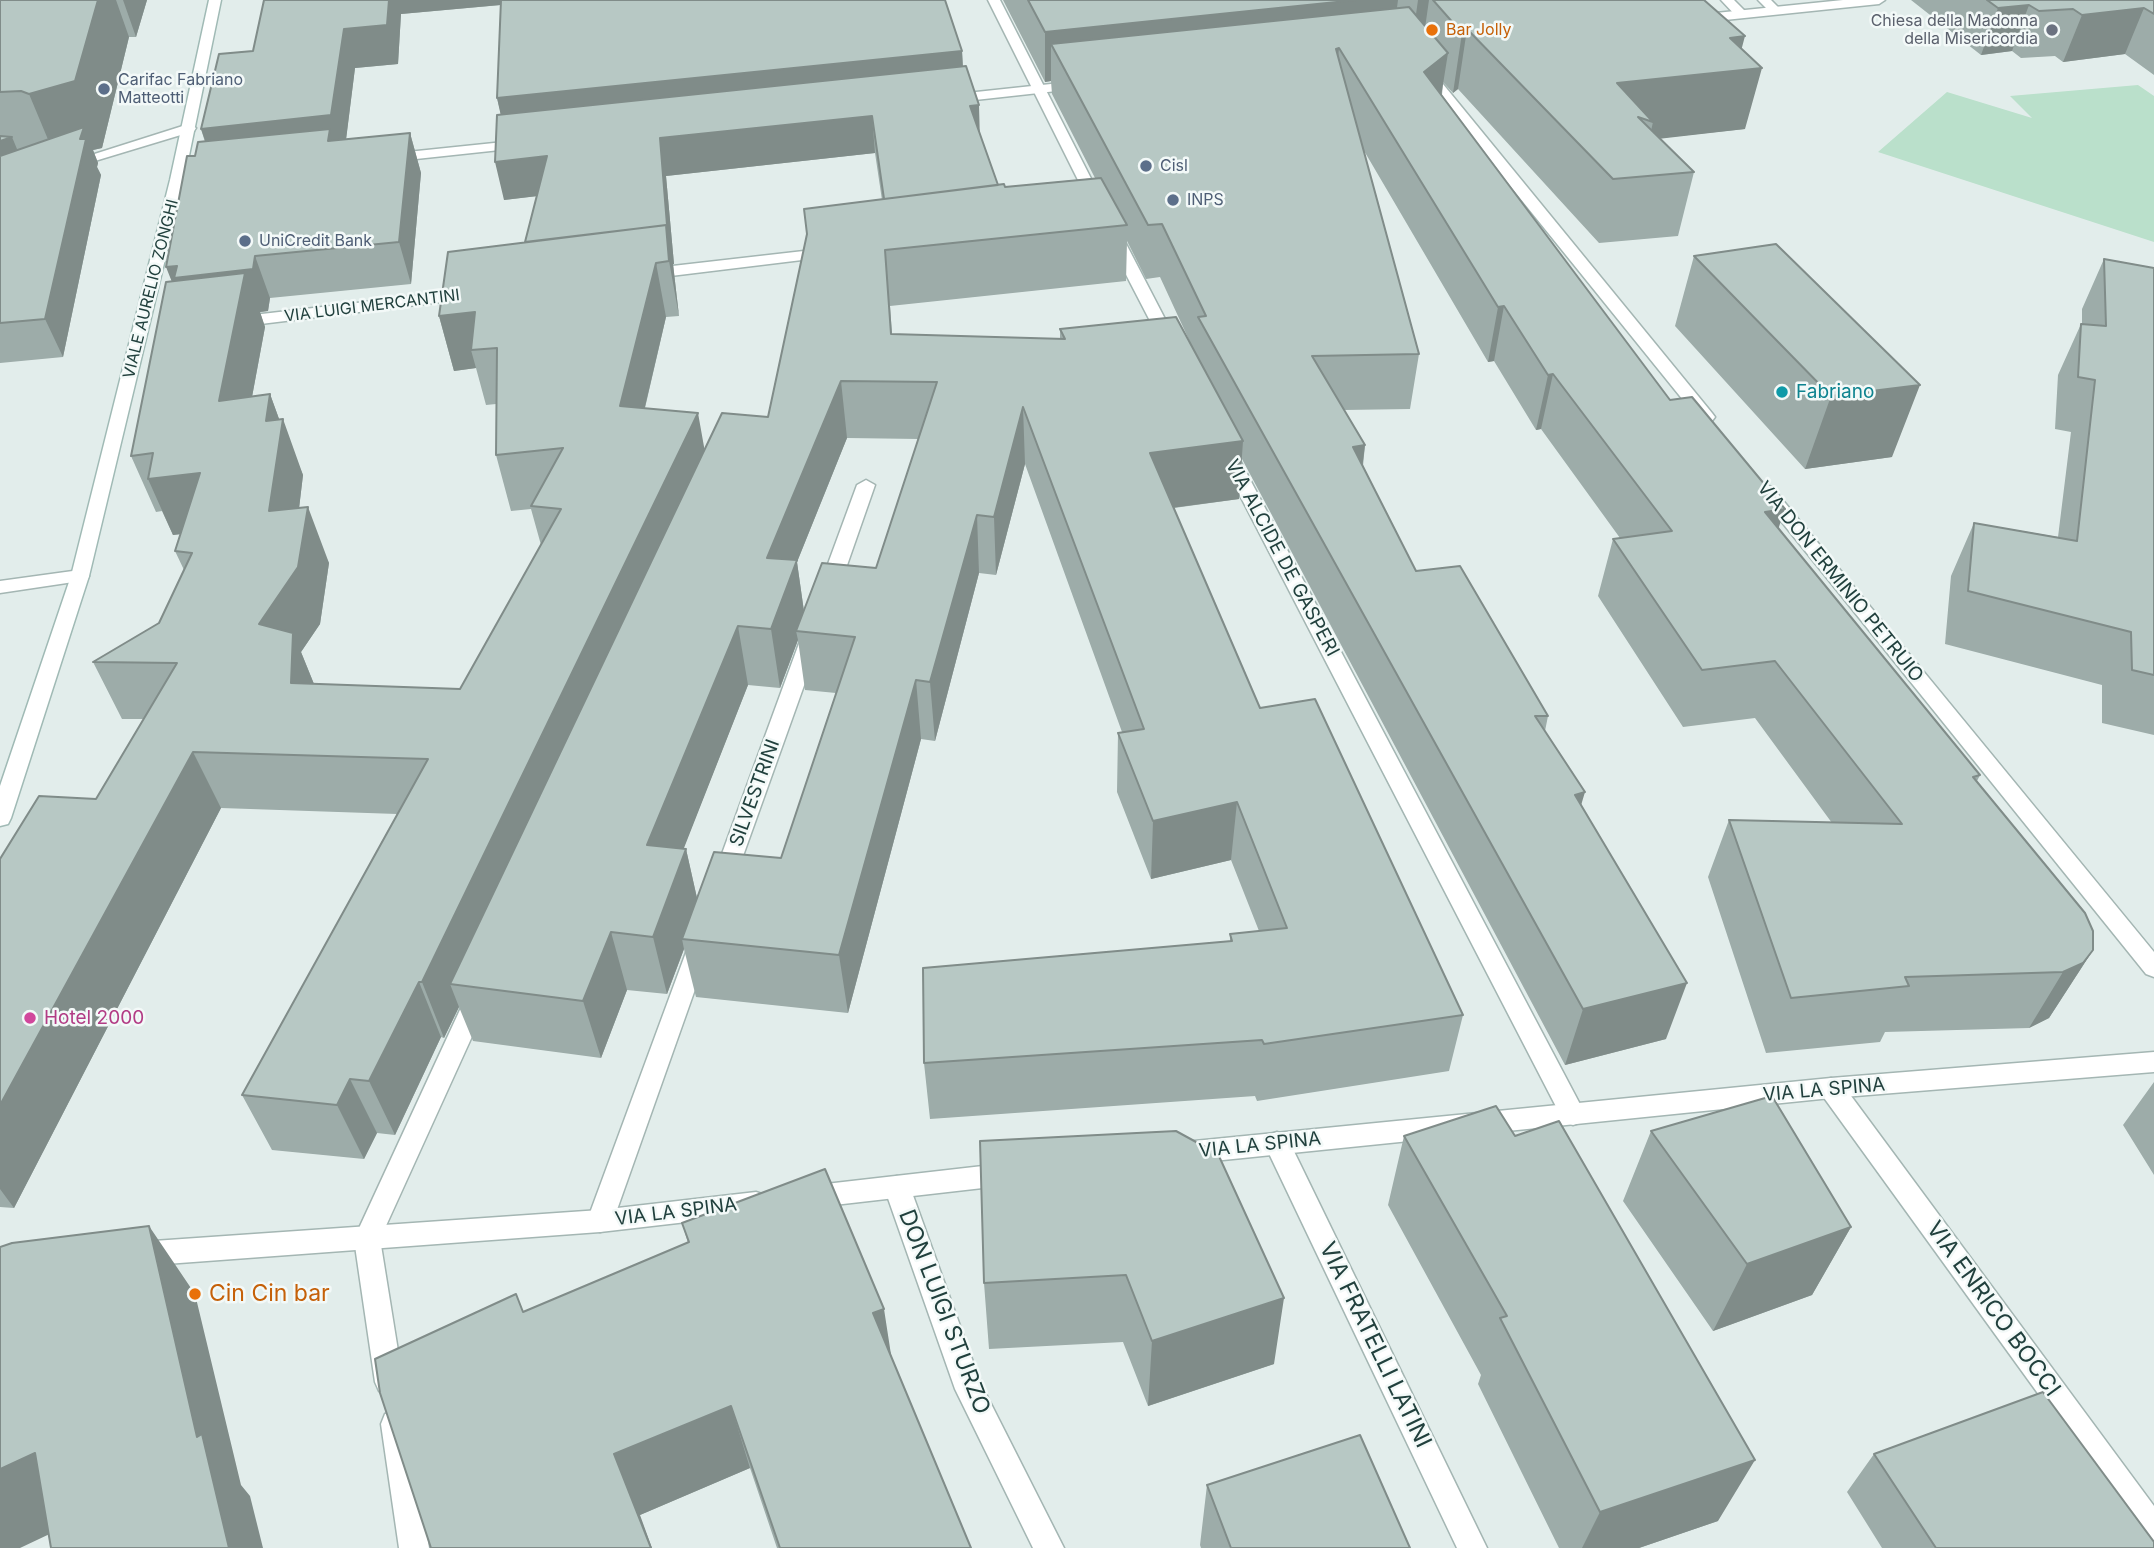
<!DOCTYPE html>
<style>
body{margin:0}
canvas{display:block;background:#e2edeb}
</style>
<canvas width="2154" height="1548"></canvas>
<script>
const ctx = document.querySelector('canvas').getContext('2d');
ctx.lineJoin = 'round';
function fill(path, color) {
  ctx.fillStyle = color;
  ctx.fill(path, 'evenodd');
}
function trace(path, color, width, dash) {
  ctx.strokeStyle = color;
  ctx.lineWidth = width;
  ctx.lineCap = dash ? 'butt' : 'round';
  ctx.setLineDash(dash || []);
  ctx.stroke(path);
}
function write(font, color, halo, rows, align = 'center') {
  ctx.font = font + ' Inter,sans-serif';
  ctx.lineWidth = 5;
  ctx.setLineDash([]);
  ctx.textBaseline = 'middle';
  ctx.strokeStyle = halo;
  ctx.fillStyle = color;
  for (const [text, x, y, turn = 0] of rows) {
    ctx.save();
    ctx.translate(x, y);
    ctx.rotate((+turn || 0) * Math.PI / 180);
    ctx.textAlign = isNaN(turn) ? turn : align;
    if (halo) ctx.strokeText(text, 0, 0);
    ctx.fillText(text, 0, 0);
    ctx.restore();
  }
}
const green = new Path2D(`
 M2138 85 2154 96V242L1878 152 1947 92 2032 118 2010 96Z`);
const service = new Path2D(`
 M80 570 89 576 87 580 0 593V581Z`);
const minor = new Path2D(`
 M988 0H1000L1104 204 1102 207 1097 208 1090 204Z
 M1721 0H1734L1748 14 1737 17Z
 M1758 0H1771L1782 11 1772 14Z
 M189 124 196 128 194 131 75 167 70 168 63 164Z
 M1114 231 1122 236 1178 344 1176 347 1170 349 1162 344 1106 236Z
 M830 248 835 250V256L646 279 638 274 646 269Z
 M468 290 476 295 474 298 236 327 228 322 236 317Z
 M1227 448 1236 453 1582 1108 1585 1115 1582 1122 1573 1125 1564 1122 1218 453Z
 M866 480 875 485 838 591 828 597 821 595 818 591 857 485Z
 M811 631 821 638 734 881 731 887 723 889 715 887 712 881 801 638Z
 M699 938 707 941 710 947 613 1221 609 1229 600 1232 591 1229 587 1221 688 947 691 941Z
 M477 990 485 992 489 999 380 1239 403 1382 399 1391 389 1395 379 1391 375 1382 354 1239 465 999 469 992Z
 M1831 1078 1840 1081 2154 1506V1545L2144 1540 1822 1095 1819 1088 1822 1081Z
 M1277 1132 1286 1135 1487 1548H1457L1264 1143 1268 1135Z
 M897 1176 906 1179 910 1187 981 1384 1064 1548H1033L955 1389 884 1187 888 1179Z
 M395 1411 405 1414 409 1424 429 1548H399L381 1424 385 1414Z`);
const tertiary = new Path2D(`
 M1843 0H1885L1879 4 1696 23 1690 19 1696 15Z
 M1419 67H1429L1712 413 1715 417 1712 421H1700L1419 73Z
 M1079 81 1084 82V88L948 103 941 99 948 95Z
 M523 140 530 144 528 147 388 162 381 158 388 154Z
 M1766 485 1772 487 2154 952V977L2146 974 1760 495 1757 491Z
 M2154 1052V1072L1831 1098 1184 1164 1175 1161 1171 1153 1175 1145 1184 1142 1831 1078Z
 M1009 1163 1018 1166 1022 1174 1018 1182 1009 1185 808 1208 799 1205 795 1197 799 1189 808 1186Z
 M756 1192 765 1195 769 1203 765 1211 756 1214 600 1232 139 1266 130 1262 126 1254 130 1246 139 1242 600 1210Z`);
const secondary = new Path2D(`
 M209 0H221L184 180 89 576 11 818 8 824 0 826V786L71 576 170 180Z`);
const wall = new Path2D(`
 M0 0H147L136 37H129L102 148 93 150 98 163 97 167 101 175 63 357 0 363Z
 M264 0H945L962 51 963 67 980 134 998 185 1005 187 1095 178 1052 94 1051 81 1045 82 1003 0H1704L1742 48 1745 129 1660 138 1694 172 1678 236 1599 243 1458 89 1453 93 1443 82 1442 95 1670 400 1778 528 1980 775 1977 781 2093 950 2049 1018 2029 1028 1885 1032 1880 1042 1766 1053 1708 877 1729 820 1832 823 1755 718 1683 727 1598 596 1613 539 1620 538 1541 429 1536 430 1494 361 1488 362 1363 149 1419 354 1410 409 1344 410 1365 445 1363 466 1416 571 1548 716 1545 731 1581 804 1666 1039 1565 1065 1242 459 1239 499 1174 508 1260 708 1463 1015 1449 1071 1257 1101 1255 1096 930 1119 924 1063 1230 941V934L1259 931 1231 860 1151 879 1117 792 1118 733 1122 732 1025 464 996 575 979 573 935 741 921 739 848 1013 696 997 684 949 667 994 627 990 601 1058 473 1041 459 1007 444 1038 441 1037 395 1135 377 1133 364 1159 272 1150 242 1095 397 814 221 808 14 1208 0 1207V859L96 799 144 719H122L93 662 159 623 184 570 175 551 181 534 173 535 162 511 156 512 131 456 172 281 195 156 205 142 201 129 253 51ZM501 5 497 98 501 114 504 200 537 196 525 242 439 316 454 371 476 368 486 405 496 404V455L511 511 531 509 541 545 460 689 314 684 301 652 320 624 329 563 299 508 303 475 279 419 270 394 252 397 265 327 260 312 268 311 270 298 411 284 421 173 410 133 346 139 355 68 398 64 401 14ZM875 153 882 200 768 417 705 449 645 408 666 317 679 316 673 264H674L666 176ZM1127 241 1146 279 1160 277 1190 342 1060 329V339L892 334 890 306 1126 281ZM847 438 919 439 876 568 804 611 797 562ZM798 640 805 690 836 693 781 858 697 898 686 849H683L748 685 780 688Z
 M1911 0H2154V75L2125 54 2063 62 2055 56 2021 58 2012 51 1981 55Z
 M1694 256 1892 457 1805 469 1675 326Z
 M2104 259 2154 268V735L2102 723V685L1945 644 1951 576 1974 523 2058 537 2071 432 2055 429 2058 375 2081 324H2082V309Z
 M2154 1082V1175L2123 1125Z
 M1651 1131 1851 1227 1812 1295 1713 1331 1623 1201Z
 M1404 1136 1718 1521 1639 1548H1559L1478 1384 1481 1375 1388 1205Z
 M980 1141 1274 1364 1148 1406 1123 1342 989 1349 984 1283Z
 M682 1223 891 1358 971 1548H777L750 1468 640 1515 524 1312 688 1243Z
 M1874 1454 2154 1548H1882L1847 1492Z
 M1207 1485 1410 1548H1201L1200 1545Z`);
const shadedWall = new Path2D(`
 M98 0H116L129 37 102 148 93 150 98 163 97 167 101 175 63 357 45 319 57 161 29 94Z
 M123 0H147L136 37Z
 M389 0H510L511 4 401 14 398 64 355 68 344 156 215 169 201 129 344 29Z
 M1356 0H1398L1392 45 1339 48 1334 98 1051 44V81L1045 82V32Z
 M1418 0H1429L1423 42 1412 43Z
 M2029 5 2012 51 1981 55 1998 8Z
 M2144 8 2125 54 2063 62 2082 15Z
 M1467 29 1458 89 1453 93 1462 33Z
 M1745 36 1736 70 1762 68 1745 129 1649 140 1653 122 1617 83 1730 38Z
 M962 51 964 90 506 139 497 98Z
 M1448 53 1440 103 1424 72Z
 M979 105 980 142 970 106Z
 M872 116 875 153 666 176 674 264H673L679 316 669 261 656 263 666 317 632 462 620 406 660 138Z
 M410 133 421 173 411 284 399 242Z
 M12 137 27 173 0 184V141Z
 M547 156 555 194 504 200 495 162Z
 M255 256 270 298 268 311 260 312 265 327 241 456 166 267Z
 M1504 306 1494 361 1488 362 1498 307Z
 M475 312 471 350 476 368 454 371 439 316Z
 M1553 374 1541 429 1536 430 1548 375Z
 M841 381 847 438 797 562 805 619 796 631 798 640 780 688 771 629 767 558Z
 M1920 385 1892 457 1805 469 1831 396Z
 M270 394 282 427 283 419 303 475 292 568 269 511 266 421Z
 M1023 407 1025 464 996 575 994 517Z
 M698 413 708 469 450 984 459 1007 444 1038 422 982Z
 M1243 441 1239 499 1148 511 1150 453Z
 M1365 445 1358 501 1353 447Z
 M200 473 223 529 173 535 148 479Z
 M308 507 329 563 320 624 301 652 316 689 283 681 259 624Z
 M1785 509 1766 565 1765 512Z
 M977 515 979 573 935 741 930 682Z
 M738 626 748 685 662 904 647 845Z
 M916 680 921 739 848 1013 839 955Z
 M193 752 221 808 14 1208 0 1189V1105Z
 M1585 792 1568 849 1575 795Z
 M1237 802 1231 860 1151 879 1153 821Z
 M686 849 699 907 682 939 684 949 667 994 653 937Z
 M611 932 627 990 601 1058 583 1001Z
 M2093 950 2049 1018 2029 1028 2063 972Z
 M419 982 441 1037 395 1135 369 1081Z
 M1687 983 1666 1039 1565 1065 1583 1009Z
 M350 1079 377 1133 364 1159 337 1105Z
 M149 1226 195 1294 241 1485 250 1496 263 1548H229L197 1437Z
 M1851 1227 1812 1295 1713 1331 1747 1264Z
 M1284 1298 1274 1364 1148 1406 1152 1341Z
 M884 1309 894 1374 873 1313Z
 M731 1406 750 1468 640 1515 652 1548H651L614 1454Z
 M35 1453 92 1514 20 1548H0V1469Z
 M1755 1460 1718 1521 1639 1548H1582L1600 1512Z`);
const building = new Path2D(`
 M0 0H98L75 81 29 94 21 91 0 92Z
 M264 0H389L387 25 344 29 331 115 201 129 219 54 253 51Z
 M501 0H945L962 51 497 98Z
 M1028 0H1356L1045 32Z
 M1433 0H1704L1745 36 1730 38 1762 68 1617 83 1653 122 1638 117 1694 172 1613 179 1467 29 1462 33Z
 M1987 0H2154V14L2144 8 2082 15 2073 9 2039 11 2029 5 1998 8Z
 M1409 7 1448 53 1424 72 1670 400 1692 397 1785 509 1765 512 1980 775 1973 777 2085 913 2093 931V950L2083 963 2063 972 1905 977 1909 986 1791 998 1729 820 1902 824 1775 661 1702 670 1613 539 1672 531 1553 374 1548 375 1504 306 1498 307 1339 48 1336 49 1419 354 1312 356 1365 445 1353 447 1416 571 1460 566 1548 716H1535L1585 792 1575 795 1687 983 1583 1009 1198 317 1206 316 1162 224 1148 225 1051 44Z
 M966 66 979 105 970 106 998 185 884 199 872 116 660 138 667 225 525 242 547 156 495 162 497 115Z
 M84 127 80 139H86L45 319 0 323V156Z
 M330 129 328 141 410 133 399 242 255 256 253 269 174 278 177 266 166 267 187 156H195L198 142Z
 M0 136 12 137 0 141Z
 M1101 178 1127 225 885 250 891 334 1065 339 1060 329 1176 317 1243 441 1150 453 1260 708 1315 699 1463 1015 1264 1044 1262 1040 924 1063 923 968 1232 941 1230 934 1287 928 1237 802 1153 821 1118 733 1144 729 1023 407 994 517 977 515 930 682 916 680 839 955 682 939 714 852 781 858 855 637 796 631 822 563 876 568 937 382 841 381 767 558 797 560 771 629 738 626 647 845 686 849 653 937 611 932 583 1001 450 984 722 413 768 417 807 234 804 209 1004 184 1005 187Z
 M666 225 669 261 656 263 620 406 698 413 422 982H419L369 1081 350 1079 337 1105 242 1095 428 759 193 752 0 1105V859L39 796 96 799 177 663 93 662 159 623 192 553 175 551 200 473 148 479 153 453 131 456 166 282 245 273 219 401 270 394 266 421 283 419 269 511 308 507 298 567 259 624 293 633 291 683 460 689 561 509 531 506 563 448 496 455 497 348 471 350 475 312 439 316 448 252Z
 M1776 244 1920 385 1831 396 1694 256Z
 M2104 259 2154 268V675L2132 670 2131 632 1968 591 1974 523 2077 541 2095 380 2078 377 2081 324 2106 326Z
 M1772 1096 1851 1227 1747 1264 1651 1131Z
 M1496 1106 1515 1136 1559 1121 1755 1460 1600 1512 1500 1318 1507 1316 1404 1136Z
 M1176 1131 1218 1154 1284 1298 1152 1341 1126 1275 984 1283 980 1141Z
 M825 1169 884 1309 873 1313 971 1548H780L731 1406 614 1454 651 1548H431L380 1393 375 1359 516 1294 523 1312 689 1242 682 1223Z
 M149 1226 197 1437 202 1434 229 1548H51L35 1453 0 1469V1247L12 1243Z
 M2043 1392 2154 1542V1548H1936L1874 1454Z
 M1360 1435 1410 1548H1231L1207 1485Z`);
const markers = [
 [1432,30,7,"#e8710a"],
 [2052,30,7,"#6b7280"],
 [104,89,7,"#5c6f8a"],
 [1146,166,7,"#5c6f8a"],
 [1173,200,7,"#5c6f8a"],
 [245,241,7,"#5c6f8a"],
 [1782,392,7,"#0f9aa8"],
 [30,1018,7,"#d1479c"],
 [195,1294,7,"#e8710a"]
];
const farWorshipnames = [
 ["Chiesa della Madonna",2038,21],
 ["della Misericordia",2038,39]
];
const farFoodnames = [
 ["Bar Jolly",1446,30]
];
const farServicenames = [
 ["Carifac Fabriano",118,80],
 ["Matteotti",118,98],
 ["Cisl",1160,166],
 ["INPS",1187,200],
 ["UniCredit Bank",259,241]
];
const farStreetnames = [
 ["VIALE AURELIO ZONGHI",151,289,-76],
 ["VIA LUIGI MERCANTINI",372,306,-7]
];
const cultureNames = [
 ["Fabriano",1796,392]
];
const streetNames = [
 ["VIA ALCIDE DE GASPERI",1282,558,62],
 ["VIA DON ERMINIO PETRUIO",1840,582,51],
 ["SILVESTRINI",755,793,-70],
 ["VIA LA SPINA",1824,1090,-5],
 ["VIA LA SPINA",1260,1145,-6],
 ["VIA LA SPINA",676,1212,-7]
];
const hotelNames = [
 ["Hotel 2000",44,1018]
];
const nearFoodnames = [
 ["Cin Cin bar",209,1294]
];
const nearStreetnames = [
 ["VIA ENRICO BOCCI",1993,1309,54],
 ["DON LUIGI STURZO",944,1312,69],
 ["VIA FRATELLI LATINI",1375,1345,64]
];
fill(green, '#bae0cb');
trace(service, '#a4b6b3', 3);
trace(minor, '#a4b6b3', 3);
trace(tertiary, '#a4b6b3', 3);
trace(secondary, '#a0bab5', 3);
fill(service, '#fff');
fill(minor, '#fff');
fill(tertiary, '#fff');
fill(secondary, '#fff');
fill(wall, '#9daca9');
fill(shadedWall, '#808c89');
fill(building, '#b7c8c4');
trace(building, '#808c89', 2);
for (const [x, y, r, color] of markers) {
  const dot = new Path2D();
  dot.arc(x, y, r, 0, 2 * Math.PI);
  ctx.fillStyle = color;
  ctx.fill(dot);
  trace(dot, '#f3f9f8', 2.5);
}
write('16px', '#5b616d', '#f3f9f8', farWorshipnames, 'right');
write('16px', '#c56008', '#f3f9f8', farFoodnames, 'left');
write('16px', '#4e5e75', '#f3f9f8', farServicenames, 'left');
write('16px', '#21403d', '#f3f9f8', farStreetnames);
write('19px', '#0d838f', '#f3f9f8', cultureNames, 'left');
write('19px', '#21403d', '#f3f9f8', streetNames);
write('19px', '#b23c85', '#f3f9f8', hotelNames, 'left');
write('23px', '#c56008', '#f3f9f8', nearFoodnames, 'left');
write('23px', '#21403d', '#f3f9f8', nearStreetnames);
</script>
